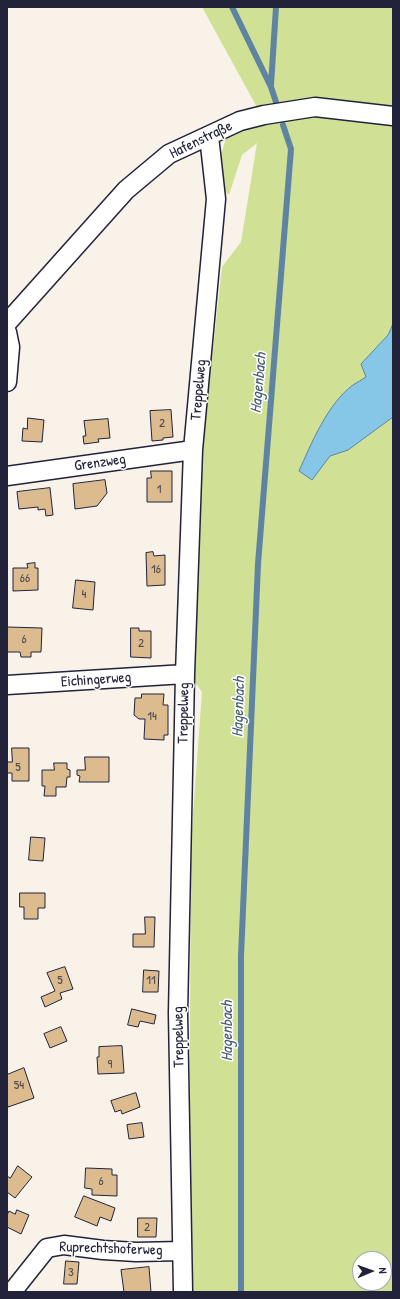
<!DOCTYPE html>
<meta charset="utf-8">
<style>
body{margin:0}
#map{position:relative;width:400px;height:1299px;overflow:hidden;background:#f8f2e9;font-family:"Patrick Hand",sans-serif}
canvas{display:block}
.frame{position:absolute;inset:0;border:8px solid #22223b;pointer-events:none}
.north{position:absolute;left:352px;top:1251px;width:40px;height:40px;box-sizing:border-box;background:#fff;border:1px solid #a7a7b1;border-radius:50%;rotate:88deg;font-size:11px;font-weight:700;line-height:16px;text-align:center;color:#22223b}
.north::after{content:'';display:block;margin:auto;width:14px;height:18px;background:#22223b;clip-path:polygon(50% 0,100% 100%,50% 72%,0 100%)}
</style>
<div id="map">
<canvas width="400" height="1299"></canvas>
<div class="frame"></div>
<div class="north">N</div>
</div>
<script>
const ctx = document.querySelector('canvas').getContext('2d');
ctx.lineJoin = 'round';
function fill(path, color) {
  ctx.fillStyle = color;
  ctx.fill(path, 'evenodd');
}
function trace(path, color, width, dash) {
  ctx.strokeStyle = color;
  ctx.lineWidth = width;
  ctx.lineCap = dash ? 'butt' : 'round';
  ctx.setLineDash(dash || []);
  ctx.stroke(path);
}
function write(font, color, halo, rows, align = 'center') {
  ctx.font = font + ' "Patrick Hand",sans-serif';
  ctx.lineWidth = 3;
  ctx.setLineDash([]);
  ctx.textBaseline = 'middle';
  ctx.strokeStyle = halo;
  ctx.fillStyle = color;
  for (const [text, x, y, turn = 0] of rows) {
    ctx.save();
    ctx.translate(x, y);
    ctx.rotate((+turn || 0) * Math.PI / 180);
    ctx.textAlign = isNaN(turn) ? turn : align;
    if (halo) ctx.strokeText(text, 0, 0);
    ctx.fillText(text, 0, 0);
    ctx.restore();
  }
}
const green = new Path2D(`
 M202 7H393V1292H191L189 1209 191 842 202 692 194 681 199 475 222 267 241 242 257 143 242 155 229 195 223 190 221 155 227 135 265 122ZM360 1259H384V1283H360Z`);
const water = new Path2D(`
 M393 324V417L348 450 330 456 312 480 299 471C311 444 328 403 353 385 357 382 362 380 366 377L361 364 388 335Z`);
const stream = new Path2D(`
 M232 7 271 87 276 102
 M271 85 276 7
 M241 1292V956L258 564 291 149 283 125`);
const building = new Path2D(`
 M171 410 173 437 163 438V440L152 441 150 411Z
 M28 418 44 420 42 442 22 441 23 428 27 429Z
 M108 419 110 438 98 439 99 442 84 444 83 436H86L84 421Z
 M151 471H172V502H147V478H151Z
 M105 480 107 493 97 506 75 509 73 484Z
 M50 488 53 515 46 516 45 509 38 510V507L19 509 17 492Z
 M153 552 154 556 165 555V585L147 586 146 553Z
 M35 563V568H38V590L13 591V568H28L27 564Z
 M76 580 95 582 93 610 73 608Z
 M7 627 42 628 41 652H31V657H21L20 652H7Z
 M131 628H139V631H151V658L131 657Z
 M142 694H164L163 705H168V735H164V740L144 739 145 719H139L134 715 135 698H141Z
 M12 748H29V781H12V773H7V762H12Z
 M85 757H109V782H79L80 776 77 775V770H85Z
 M54 763H67V769L70 770V777H67L66 787H56V796H44L45 786H42V770H54Z
 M31 837 45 838 43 861 29 860Z
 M20 893H45V908H38V919H24V907H20Z
 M145 917H155L154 947H133V934H145Z
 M65 967 73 989 60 993 62 999 45 1007 41 997 55 991 47 973Z
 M144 970 159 971 158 992H143Z
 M132 1009 156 1015 154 1024 140 1021 138 1027 128 1025Z
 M61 1027 67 1041 50 1048 44 1034Z
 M122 1046 124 1073 98 1074 97 1057H99V1047Z
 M24 1068 34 1098 8 1107 7 1103V1075Z
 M136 1093 140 1107 122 1114 121 1110 115 1112 111 1101Z
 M142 1123 144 1137 129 1139 127 1125Z
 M18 1166 32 1177 15 1198 7 1192V1176L10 1178Z
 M86 1168 112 1169V1175H117V1196L92 1195V1189L85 1188Z
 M84 1196 115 1208 111 1221 100 1217 97 1226 75 1217Z
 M17 1210 29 1215 21 1234 7 1227V1215L9 1211 15 1214Z
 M138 1218H157L156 1237H138Z
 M66 1261 79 1262 77 1284H64Z
 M149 1267 151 1292H124L121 1270Z`);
const minor = new Path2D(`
 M7 323 126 190 169 154 240 121 264 115 315 107 393 116
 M7 332 10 347 7 382
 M7 476 193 450
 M7 685 185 674
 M12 1292 47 1248 64 1245 103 1250 136 1252 182 1251
 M183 1292 178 1013 185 674 193 450 216 199 209 136`);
const numberNames = [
 ["2",162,424],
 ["1",159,490],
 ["16",156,570],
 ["66",25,579],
 ["4",84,595],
 ["6",24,640],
 ["2",141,644],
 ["14",152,717],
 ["5",18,768],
 ["5",60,981],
 ["11",151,981],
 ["9",110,1065],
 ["54",19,1086],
 ["6",101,1182],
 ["2",147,1228],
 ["3",71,1273]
];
const streetNames = [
 ["Hafenstraße",201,140,-26],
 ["Treppelweg",199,390,-85],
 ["Grenzweg",100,463,-8],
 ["Eichingerweg",96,680,-4],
 ["Treppelweg",184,713,-89],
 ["Treppelweg",179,1037,-91],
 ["Ruprechtshoferweg",111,1249,2]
];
const waterNames = [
 ["Hagenbach",259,383,-85],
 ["Hagenbach",239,707,-88],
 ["Hagenbach",228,1031,-90]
];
fill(green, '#d0e195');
fill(water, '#86c6e6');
trace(water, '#5e84a2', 1);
trace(stream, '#5e84a2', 6);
fill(building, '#dcbc8f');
trace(building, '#22223b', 1);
trace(minor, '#22223b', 21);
trace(minor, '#fff', 18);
write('13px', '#504850', null, numberNames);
write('15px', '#22223b', '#fff', streetNames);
write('italic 16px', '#455b77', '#fff', waterNames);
</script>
